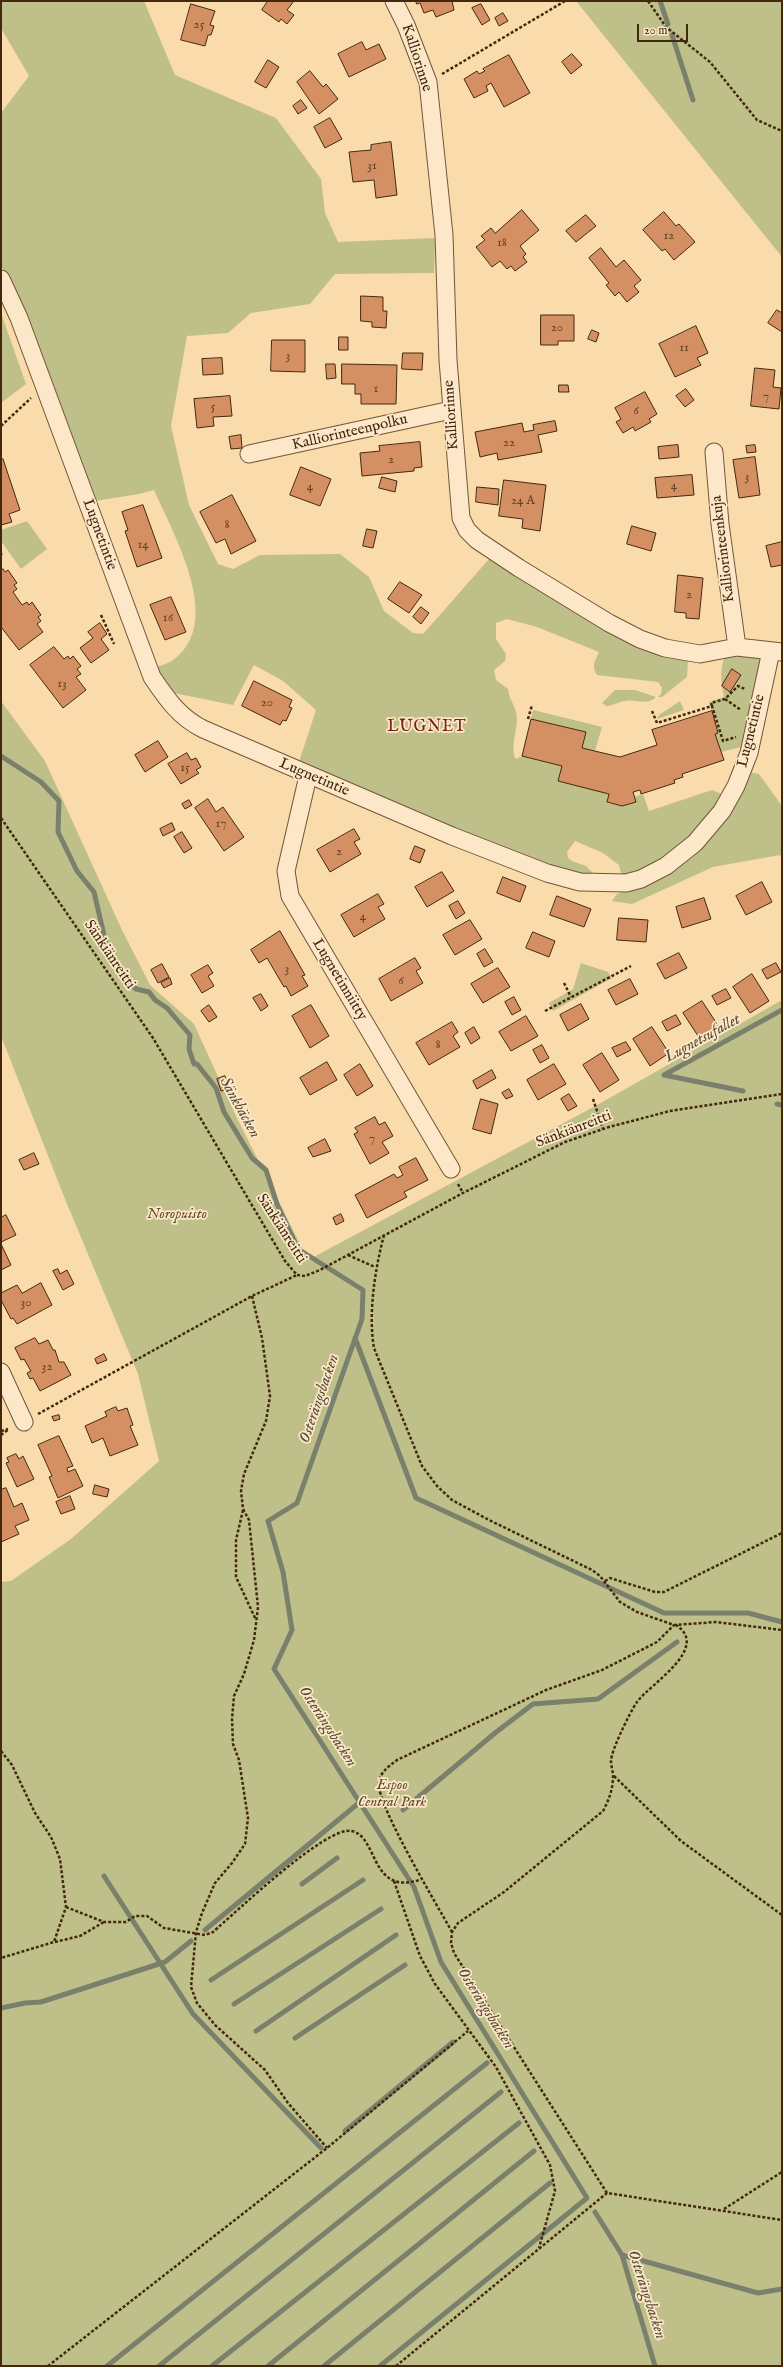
<!DOCTYPE html>
<meta charset="utf-8">
<style>
body{margin:0}
#map{position:relative;width:783px;height:2367px;overflow:hidden;background:#fadbac;font-family:"IM FELL English",serif}
canvas{display:block}
.frame{position:absolute;inset:0;border:2px solid #432810;pointer-events:none}
.scale{position:absolute;left:637px;top:24px;width:51px;height:18px;box-sizing:border-box;border:2px solid #432810;border-top:0;padding-left:5px;font-size:12px;line-height:14px;white-space:nowrap;color:#432810;-webkit-text-stroke:3px #fce8c9;paint-order:stroke}
</style>
<div id="map">
<canvas width="783" height="2367"></canvas>
<div class="frame"></div>
<div class="scale">20 m</div>
</div>
<script>
const ctx = document.querySelector('canvas').getContext('2d');
ctx.lineJoin = 'round';
function fill(path, color) {
  ctx.fillStyle = color;
  ctx.fill(path, 'evenodd');
}
function trace(path, color, width, dash) {
  ctx.strokeStyle = color;
  ctx.lineWidth = width;
  ctx.lineCap = dash ? 'butt' : 'round';
  ctx.setLineDash(dash || []);
  ctx.stroke(path);
}
function write(font, color, halo, rows, align = 'center') {
  ctx.font = font + ' "IM FELL English",serif';
  ctx.lineWidth = 3.5;
  ctx.setLineDash([]);
  ctx.textBaseline = 'middle';
  ctx.strokeStyle = halo;
  ctx.fillStyle = color;
  for (const [text, x, y, turn = 0] of rows) {
    ctx.save();
    ctx.translate(x, y);
    ctx.rotate((+turn || 0) * Math.PI / 180);
    ctx.textAlign = isNaN(turn) ? turn : align;
    if (halo) ctx.strokeText(text, 0, 0);
    ctx.fillText(text, 0, 0);
    ctx.restore();
  }
}
const green = new Path2D(`
 M1 1H144L175 75 276 118 321 179 325 213 338 242 435 238 434 273 335 274 310 304 251 313 228 333 187 336 171 426 189 505 218 564 233 569 260 555 340 554 369 577 384 611 413 633 423 634 490 558 688 660 687 677 662 697H658L661 694 662 688 658 682 597 675C591 666 595 661 599 652L537 627 507 619 496 623V639L506 654 505 661 494 670 496 680 508 689C509 700 517 707 517 719 517 729 510 751 516 759L522 756 562 766 609 794 607 803 622 806 635 802 634 797 643 794 649 811 712 790 724 795 688 841 659 863 622 877 619 865 603 853 575 841 567 852 568 858 572 861 586 866 598 878 557 870 298 765 316 710 283 681 254 665 233 705 169 692 152 668C158 666 167 664 172 661 226 623 173 534 154 490L139 494 95 501 14 289 1 266V113L29 76 1 28Z
 M576 1H782V257Z
 M1 313 26 384 1 403Z
 M27 521 47 549 21 569 1 541V530Z
 M736 655 759 657 762 661 745 746 721 752 715 734 718 732 709 702 724 697C721 682 719 672 725 656Z
 M615 690H635L656 697C647 706 636 699 625 701 618 702 612 706 606 706L602 703Z
 M1 701 45 761 122 930 150 985 194 1024 236 1116 308 1260 599 1104 782 1000V2366H1V1582L11 1581 71 1539 159 1461 138 1374 65 1199 1 1036Z
 M680 701 684 710 657 719 659 715Z
 M533 710 602 727 595 751 582 748 586 732 531 719Z
 M748 772 759 774 782 806V859L780 855 713 867 632 904 612 901 617 894 664 876 692 858 726 817Z
 M581 963 608 972 612 978 553 1011 549 1003 573 989Z`);
const stream = new Path2D(`
 M660 1 668 24
 M672 35 693 100
 M1 756 41 782 59 801 58 832 77 871 94 892 108 952 121 973 136 989 149 992 155 1000 167 1008 190 1035 189 1049 194 1064H197L216 1088 224 1112 252 1158 266 1170 277 1204 298 1249 363 1290 362 1319 297 1503 268 1521 283 1572 292 1630 274 1669 414 1887 441 1962 587 2198 380 2366
 M743 1091 664 1075 782 1010
 M777 1104 782 1105
 M355 1338 416 1498 664 1613H748L782 1622
 M403 1810 495 1733 533 1704 598 1699 677 1642
 M104 1876 193 2014 321 2148
 M302 1884 337 1858
 M205 1930 360 1802
 M211 1980 363 1880
 M234 2004 381 1909
 M1 2008 25 2003 41 2002 165 1962 191 1941
 M256 2031 396 1935
 M295 2038 405 1965
 M345 2131 453 2042
 M595 2212 622 2255 655 2366
 M622 2255 758 2293 782 2289
 M107 2366 487 2063
 M159 2366 501 2092
 M212 2366 519 2123
 M268 2366 534 2151
 M324 2366 550 2183`);
const building = new Path2D(`
 M268 1H294L287 10 294 15 287 24 281 19 279 22 262 10Z
 M416 1H452L454 10 436 17 433 10 424 13 420 3 417 4Z
 M191 4 215 11 210 25 214 26 211 35H208L205 46 181 40Z
 M481 4 490 20 482 25 472 8Z
 M503 13 508 21 499 26 495 18Z
 M362 42 366 50 379 44 386 59 349 77 338 54Z
 M572 54 582 65 571 74 562 62Z
 M509 55 530 93 504 107 491 83 486 86 488 91 474 98 464 79 477 71 479 74 485 71 483 69Z
 M268 60 279 67 266 88 255 82Z
 M310 71 323 87 326 84 338 99 319 114 297 82Z
 M301 100 307 108 298 114 293 106Z
 M330 118 342 139 325 148 314 127Z
 M391 142 397 195 376 198 374 180 353 182 349 152 371 150V145Z
 M522 210 539 230 520 246 526 254 523 257 527 262 515 271 511 266 507 269 500 261 492 267 476 247 485 240 481 236 491 228 495 233Z
 M664 212 676 226 679 224 695 242 674 260 665 249 662 251 643 230Z
 M586 215 596 226 576 242 566 231Z
 M601 248 616 267 624 260 641 280 634 286 639 292 627 302 619 292 615 296 606 285 609 283 589 258Z
 M361 296 383 297V311H387L386 328 372 327V322L361 321Z
 M777 310 782 313V332L768 323Z
 M541 315H574V341H558V345H541Z
 M696 326 708 353 697 358 701 365 675 377 659 344Z
 M592 330 599 333 596 342 588 339Z
 M339 337H348V350H339Z
 M272 340H305V372L271 371Z
 M403 353H423L422 370 402 369Z
 M222 358 223 374 203 375 202 359Z
 M326 364H335L336 378 327 379Z
 M342 364 397 365 396 404H361V394H355V384H342Z
 M755 368 775 370 773 387 781 388 779 409 751 406Z
 M559 385H568L569 392H559Z
 M686 389 694 400 685 407 676 396Z
 M645 392 657 414 649 419 651 422 635 431 633 427 623 433 616 422 621 419 615 408Z
 M230 396 232 416 213 417 214 426 197 428 194 399Z
 M555 421 557 431 538 435 542 452 498 460 497 453 480 457 475 432 522 423 524 432 534 430 533 425Z
 M241 435 242 448 231 449 229 437Z
 M420 442 422 467 414 468V471L362 476 360 453 380 451 379 446Z
 M678 445 679 457 659 459 658 447Z
 M755 445 756 452 747 453 746 446Z
 M755 457 760 495 739 498 733 460Z
 M3 459 20 510 9 514 12 522 1 525V460Z
 M301 467 331 479 320 506 290 495Z
 M692 475 694 495 657 498 655 478Z
 M382 477 397 481 395 492 379 488Z
 M504 480 546 485 540 531 522 528 523 519 499 516Z
 M477 487 499 489 498 505 476 502Z
 M232 495 256 541 231 554 225 539 216 543 200 512Z
 M143 505 162 558 137 567 125 531 128 530 122 512Z
 M632 526 656 533 651 551 627 544Z
 M367 529 377 531 373 548 363 546Z
 M782 542V565L771 567 766 546Z
 M3 569 5 572 8 570 17 583 14 585 17 589 13 592 22 605 27 602 29 605 32 602 41 615 38 617 41 621 37 624 43 632 19 650 1 627V571Z
 M678 575 703 578 699 619 686 618V613L675 612Z
 M400 582 422 595 409 613 388 599Z
 M171 597 186 632 165 640 150 605Z
 M421 607 429 613 421 624 413 617Z
 M100 623 107 634 101 639 109 650 91 663 80 648 93 638 88 632Z
 M54 647 64 659 68 656 70 659 73 656 81 666 77 669 81 674 76 677 86 690 63 708 30 665Z
 M732 669 741 675 730 692 722 686Z
 M254 681 292 700 289 707 292 708 286 721 283 720 280 725 242 706Z
 M712 711 718 733 715 734 724 760 682 774 683 777 674 780 675 783 641 794 640 790 633 792 636 802 622 806 607 802 609 794 558 781 562 766 522 756 531 719 586 732 582 748 620 757 657 745 652 730Z
 M158 741 168 757 145 772 135 755Z
 M187 753 191 760 196 758 201 767 196 770 199 773 181 784 168 764Z
 M208 799 216 812 223 807 244 837 224 851 195 808Z
 M189 800 192 805 185 809 182 804Z
 M172 823 175 830 163 836 160 829Z
 M354 829 360 839 354 842 361 854 330 872 317 850Z
 M182 832 192 848 184 853 174 837Z
 M415 846 425 850 420 863 410 859Z
 M442 872 454 891 427 907 415 887Z
 M503 877 526 886 520 902 497 893Z
 M762 882 772 902 746 915 736 896Z
 M378 894 384 904 378 907 385 919 354 937 341 915Z
 M557 896 591 909 584 927 550 915Z
 M704 898 711 919 682 928 676 907Z
 M458 901 465 913 456 919 449 906Z
 M619 918 648 920 646 942 617 940Z
 M470 920 482 939 455 955 443 935Z
 M280 931 305 975 302 976 308 986 291 996 286 986 284 987 267 958 259 963 251 950Z
 M533 932 555 941 549 957 526 948Z
 M485 949 493 962 484 967 477 954Z
 M679 953 687 968 665 979 657 964Z
 M415 958 421 968 416 971 423 983 391 1001 379 979Z
 M776 963 781 972 767 979 762 970Z
 M162 964 169 977 158 983 151 970Z
 M208 965 213 973 208 976 214 986 202 993 191 975Z
 M498 968 510 987 483 1003 471 984Z
 M752 974 769 1001 750 1013 733 987Z
 M170 978 172 984 164 988 161 983Z
 M630 979 638 994 616 1005 608 990Z
 M726 989 731 998 717 1005 712 996Z
 M261 994 268 1006 261 1011 253 998Z
 M514 997 521 1010 512 1015 505 1002Z
 M702 1001 719 1027 700 1039 683 1013Z
 M581 1004 589 1019 568 1031 560 1015Z
 M209 1005 217 1017 209 1022 201 1011Z
 M311 1005 329 1036 310 1048 292 1016Z
 M676 1015 681 1024 667 1031 662 1022Z
 M526 1016 538 1036 511 1051 499 1032Z
 M452 1022 458 1032 453 1036 460 1047 429 1065 416 1043Z
 M474 1027 480 1038 471 1044 465 1033Z
 M652 1027 669 1053 650 1066 633 1039Z
 M626 1042 631 1050 617 1057 612 1048Z
 M542 1045 549 1058 540 1063 533 1050Z
 M602 1053 619 1080 600 1092 583 1065Z
 M327 1062 337 1080 310 1095 300 1078Z
 M360 1064 373 1086 357 1096 344 1075Z
 M554 1064 566 1084 538 1100 527 1080Z
 M492 1070 496 1078 477 1089 473 1081Z
 M225 1076 229 1089 221 1091 217 1079Z
 M509 1089 513 1096 506 1099 502 1093Z
 M569 1094 577 1106 568 1111 561 1099Z
 M481 1099 498 1104 491 1134 473 1129Z
 M375 1117 379 1125 385 1122 393 1136 382 1142 389 1153 370 1164 354 1134 358 1132 355 1128Z
 M325 1139 331 1151 313 1157 308 1148Z
 M34 1153 39 1164 24 1170 19 1160Z
 M416 1158 428 1180 404 1192 407 1197 367 1218 355 1195 394 1174 397 1178 403 1175 399 1167Z
 M341 1214 344 1221 336 1225 333 1218Z
 M6 1215 16 1235 1 1242V1218Z
 M1 1244 11 1265 1 1270Z
 M58 1269 60 1274 67 1270 74 1284 63 1290 53 1271Z
 M41 1283 52 1305 17 1324 13 1318 11 1319 1 1300V1293L17 1285 22 1293Z
 M35 1338 39 1344 48 1340 53 1350H55L59 1362H64L71 1375 40 1391 33 1378 30 1379 27 1373 31 1371 24 1359 21 1360 15 1348Z
 M104 1354 107 1360 97 1364 95 1359Z
 M116 1407 118 1411 127 1408 133 1425 130 1426 138 1445 110 1456 103 1438 92 1443 85 1426 107 1416 105 1412Z
 M59 1415 60 1419 54 1421 52 1417Z
 M59 1436 73 1466 67 1468 68 1472 75 1469 83 1486 58 1498 49 1477 52 1476 38 1445Z
 M16 1454 19 1459 23 1456 34 1479 17 1487 6 1463 9 1462 7 1458Z
 M95 1485 109 1489 107 1497 93 1494Z
 M6 1488 14 1507 22 1503 29 1520 15 1526 19 1534 1 1542V1490Z
 M70 1496 75 1509 61 1514 56 1502Z`);
const path = new Path2D(`
 M648 1 666 27 710 62 757 120 782 131
 M442 74 565 1
 M1 426 31 398
 M1 554 2 553
 M101 615 114 644
 M725 699 741 710
 M712 706 711 703 725 699 738 686 745 689
 M652 711 657 723 712 706 723 741 736 737
 M528 719 532 705
 M1 818 153 1038 285 1261 297 1275 305 1276 320 1270 463 1193 565 1142 609 1127 670 1111 782 1094
 M564 983 571 997
 M545 1011 631 966
 M593 1099 603 1129
 M458 1184 463 1193
 M384 1235C375 1269 368 1314 374 1348L422 1466 437 1486 452 1500 489 1520 592 1570 600 1576 620 1602 637 1612 674 1625 716 1622 782 1630
 M348 1255 375 1267
 M252 1296 262 1338 270 1396 266 1421 244 1474 241 1491 243 1509 249 1520 258 1607 254 1640 244 1674 234 1696 232 1719 233 1744 239 1760 248 1818 245 1844 232 1863 215 1883 202 1913 196 1932 191 1987 197 2003 215 2025 265 2070 288 2103 327 2148
 M38 1414 252 1296 297 1275
 M1 1431 8 1429
 M1 1435 9 1429
 M243 1510 236 1540V1577L256 1620
 M605 1581 610 1578 655 1592H664L782 1533
 M1 1751 12 1765 35 1813 51 1837 60 1859 66 1907 54 1942 1 1958
 M614 1776 681 1841 782 1915
 M394 1881 420 1956 435 1984 496 2067 550 2165 555 2191 539 2248
 M66 1907 104 1922H126L135 1916H147L164 1928 205 1935 213 1932C235 1913 326 1826 351 1831 379 1835 369 1898 422 1879
 M452 1932C439 1908 376 1804 379 1783 380 1772 388 1767 397 1760L546 1690 602 1670 657 1642 674 1625
 M55 1942 80 1936 104 1922
 M607 2193 454 1953 451 1943 452 1932 458 1923 504 1892 603 1811C609 1800 613 1789 613 1776 613 1771 611 1766 611 1761 611 1751 630 1712 637 1702 650 1684 711 1648 676 1625
 M724 2209 782 2172
 M48 2366 327 2148 468 2031
 M396 2366 607 2193 782 2220`);
const minor = new Path2D(`
 M394 1 406 25 428 82 444 235 448 360 461 518 467 530 477 540 519 568 609 623 640 639 665 648 700 654 737 647 782 652
 M1 279 19 318 152 677C167 699 179 717 203 729L452 836 547 873 580 882 626 883 641 879 666 866 695 843 722 811 736 786 749 753 771 651
 M714 452 720 524 737 647
 M249 454 451 410
 M308 776 286 871 290 896 451 1169
 M1 1372 24 1422`);
const numberNames = [
 ["25",199,25],
 ["31",372,166],
 ["12",669,236],
 ["18",502,243],
 ["20",557,328],
 ["11",684,348],
 ["3",288,356],
 ["1",376,389],
 ["7",766,397],
 ["5",213,407],
 ["6",636,411],
 ["22",509,443],
 ["2",391,460],
 ["3",747,477],
 ["4",674,486],
 ["4",310,487],
 ["24 A",523,501],
 ["8",227,525],
 ["14",143,545],
 ["2",689,595],
 ["16",168,618],
 ["13",62,684],
 ["20",267,703],
 ["15",185,768],
 ["17",221,824],
 ["2",339,852],
 ["4",363,917],
 ["3",287,969],
 ["6",401,981],
 ["8",438,1045],
 ["7",372,1139],
 ["30",26,1303],
 ["32",47,1367]
];
const streetNames = [
 ["Kalliorinne",416,58,72],
 ["Kalliorinne",452,415,-94],
 ["Kalliorinteenpolku",350,433,-13],
 ["Lugnetintie",99,535,70],
 ["Kalliorinteenkuja",724,549,-97],
 ["Lugnetintie",752,731,-76],
 ["Lugnetintie",314,778,23],
 ["Sänkiänreitti",109,955,56],
 ["Lugnetinniitty",339,980,59],
 ["Sänkiänreitti",574,1130,-21],
 ["Sänkiänreitti",281,1229,57]
];
const parkNames = [
 ["Noropuisto",177,1215],
 ["Espoo",392,1786],
 ["Central Park",392,1803]
];
const neighbourhoodNames = [
 ["LUGNET",427,728]
];
const waterNames = [
 ["Lugnetsufallet",703,1039,-29],
 ["Sänkbäcken",239,1108,61],
 ["Osterängsbacken",320,1399,-71],
 ["Osterängsbacken",327,1727,57],
 ["Osterängsbacken",485,2009,58],
 ["Osterängsbacken",646,2295,72]
];
fill(green, '#bfc089');
trace(stream, '#7a806c', 5);
fill(building, '#d49063');
trace(building, '#432810', 1);
trace(minor, '#715537', 19);
trace(path, '#432810', 2.5, [3, 2]);
trace(minor, '#fce8c9', 17);
write('13px', '#674225', null, numberNames);
write('15px', '#432810', '#fce8c9', streetNames);
write('italic 15px', '#624e2e', '#fce8c9', parkNames);
ctx.letterSpacing = '1px';
write('16px', '#7a1f14', '#fce8c9', neighbourhoodNames);
ctx.letterSpacing = '0px';
write('italic 16px', '#5a4d36', '#fce8c9', waterNames);
</script>
